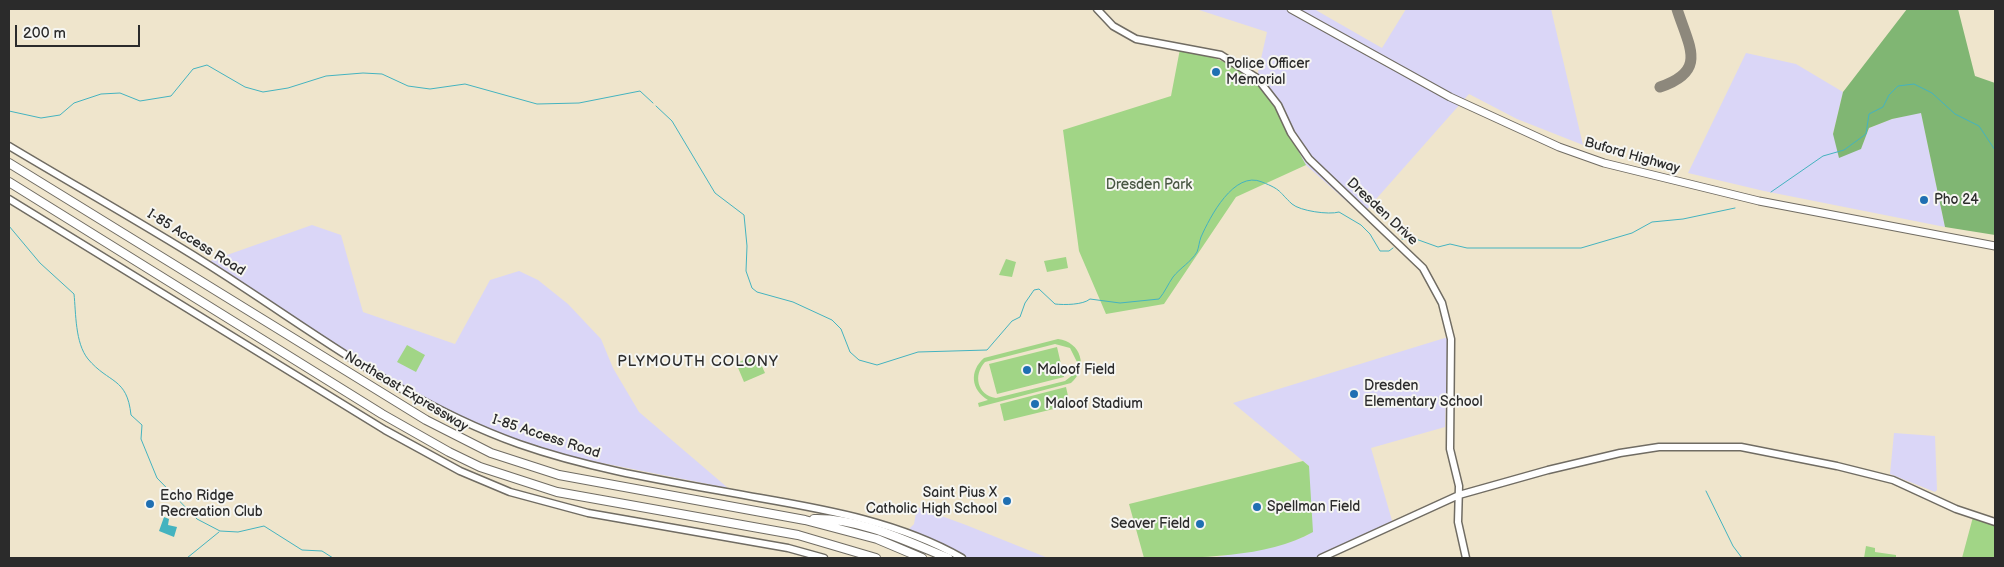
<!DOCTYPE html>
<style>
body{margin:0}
#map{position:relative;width:2004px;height:567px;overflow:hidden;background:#efe5cc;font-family:"Balsamiq Sans",sans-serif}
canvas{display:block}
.frame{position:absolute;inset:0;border:10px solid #2b2b2b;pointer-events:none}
.scale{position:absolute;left:15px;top:25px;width:125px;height:22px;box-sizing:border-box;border:2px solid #2b2b2b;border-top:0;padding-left:6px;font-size:15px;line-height:18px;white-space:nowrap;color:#2b2b2b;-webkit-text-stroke:4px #f6f6f2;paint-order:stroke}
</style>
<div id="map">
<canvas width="2004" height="567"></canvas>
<div class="frame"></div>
<div class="scale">200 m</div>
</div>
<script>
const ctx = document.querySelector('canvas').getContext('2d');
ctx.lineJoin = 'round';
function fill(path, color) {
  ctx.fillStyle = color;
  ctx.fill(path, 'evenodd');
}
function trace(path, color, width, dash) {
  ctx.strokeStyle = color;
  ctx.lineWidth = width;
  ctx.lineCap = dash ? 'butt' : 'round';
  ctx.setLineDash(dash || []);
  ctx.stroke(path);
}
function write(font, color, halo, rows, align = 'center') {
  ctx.font = font + ' "Balsamiq Sans",sans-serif';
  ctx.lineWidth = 4;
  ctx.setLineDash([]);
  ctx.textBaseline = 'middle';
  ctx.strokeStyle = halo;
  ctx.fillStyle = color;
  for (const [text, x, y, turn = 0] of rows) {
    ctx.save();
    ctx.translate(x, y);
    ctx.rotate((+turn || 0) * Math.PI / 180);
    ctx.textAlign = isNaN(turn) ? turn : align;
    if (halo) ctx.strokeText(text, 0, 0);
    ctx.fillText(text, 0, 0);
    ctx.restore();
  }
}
const built = new Path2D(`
 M1196 9H1314L1382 48 1406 9H1551L1583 145 1517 119 1469 94 1362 215 1306 165 1256 81 1267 32Z
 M1746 53 1796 64 1843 92 1833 134 1861 148 1869 128 1892 119 1921 112 1945 227 1764 191 1688 173Z
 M312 225 341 235 363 312 455 344 490 280 519 271 538 280 568 304 601 339 613 368 639 412 728 488 577 458 497 433 440 407 386 378 210 261Z
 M1448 337 1445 427 1371 448 1393 524 1324 558H1212L1290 542 1308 535 1309 466 1233 403Z
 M1894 433 1935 436 1937 490 1935 492 1890 474Z
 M917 507 966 525 1048 558H964L933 540 908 530 914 524Z`);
const green = new Path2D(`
 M1180 49C1219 57 1255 70 1276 106 1287 125 1295 146 1306 165L1236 197 1164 304 1106 314 1079 251 1063 130 1171 96Z
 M1066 257 1068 268 1047 272 1044 261Z
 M1006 259 1016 262 1012 277 999 275Z
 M1058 339C1081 342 1089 367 1071 383L979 407 978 403 988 400C971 390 969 371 984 358ZM1055 344 1070 348 1077 362 1074 374 1065 381 996 398C977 395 973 375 985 362Z
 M407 345 425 355 416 372 397 362Z
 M1057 347 1064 377 997 394 989 364Z
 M757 355 765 373 744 382 736 363Z
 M1066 387 1070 405 1004 421 1000 404Z
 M1303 461 1309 466 1313 532C1268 558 1195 558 1144 558L1129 504Z
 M1973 517 1995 521V558H1962Z
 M1866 546 1875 548V552L1896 555V558H1864Z`);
const forest = new Path2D(`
 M1907 9H1958L1975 76 1995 83V235L1945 227 1921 113 1892 119 1869 128 1861 149 1839 158 1833 134 1843 92Z`);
const water = new Path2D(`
 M164 517 169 519 168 525 177 527 174 537 159 531Z`);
const stream = new Path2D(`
 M656 106 672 121 715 193 744 215 747 246 746 271 752 288 757 292 793 302 832 320 841 329 850 352 859 360 877 365 918 352 987 350 1012 321 1020 317 1025 303 1034 290 1039 289 1055 304C1064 305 1083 305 1090 299L1120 303 1159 299C1165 292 1168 284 1173 277 1180 268 1191 262 1197 252 1199 247 1199 242 1201 237 1210 217 1234 170 1262 182 1282 190 1278 191 1292 204 1300 211 1329 215 1339 212L1361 225 1370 234 1380 251H1389L1393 248
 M9 111 41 118 60 115 74 103 101 94 120 93 140 101 171 96 193 69 207 65 245 87 263 92 288 88 326 76 363 73 382 74 408 86 430 89 465 84 537 104 579 103 640 91 653 103
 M1771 192 1823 156 1844 150 1866 134 1869 114 1883 107 1889 95 1898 86 1914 84 1932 93 1955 114 1979 126 1995 150
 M9 226 40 263 74 294C76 313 75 343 88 359 109 384 127 377 131 415L142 425 141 439 157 478 197 519 220 531 238 532 264 526 302 550 322 551 333 558
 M1402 239 1413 238 1438 247 1450 244 1467 248H1581L1632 233 1652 222 1683 219 1735 208
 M1706 491 1733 546 1742 558
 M187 558 219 532`);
const taxiway = new Path2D(`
 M1660 87C1708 71 1689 47 1677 9`);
const secondary = new Path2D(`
 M1097 9 1113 26 1136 39 1221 55 1257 78 1278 105 1291 133 1309 159 1423 268 1442 303 1451 339 1450 449 1459 486 1458 522 1466 558
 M9 146C74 185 140 222 204 262 308 327 401 402 519 444 596 471 679 483 760 498 829 510 901 523 962 558
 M9 199 385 430 460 471 510 492 588 513 788 548 824 558
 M1321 558 1459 495 1548 470 1620 453 1659 447H1741L1837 466 1893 480 1956 509 1995 522`);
const primary = new Path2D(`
 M1291 9 1450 97 1559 147 1604 163 1759 201 1995 246`);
const highway = new Path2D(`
 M9 163 426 420 491 453 559 475 805 520 877 539 922 558
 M9 182 382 414 449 452 480 467 557 492 798 535 876 558
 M814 519C860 518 906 541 948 558`);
const markers = [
 [1216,72,5,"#1f6fb2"],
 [1924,200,5,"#1f6fb2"],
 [1027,370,5,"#1f6fb2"],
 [1354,394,5,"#1f6fb2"],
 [1035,404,5,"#1f6fb2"],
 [1007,501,5,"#1f6fb2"],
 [150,504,5,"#1f6fb2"],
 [1257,507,5,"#1f6fb2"],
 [1200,524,5,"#1f6fb2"]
];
const poiNames = [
 ["Police Officer",1226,64],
 ["Memorial",1226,80],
 ["Pho 24",1934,200],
 ["Maloof Field",1037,370],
 ["Dresden",1364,386],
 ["Elementary School",1364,402],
 ["Maloof Stadium",1045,404],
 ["Saint Pius X",997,493,"right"],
 ["Catholic High School",997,509,"right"],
 ["Echo Ridge",160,496],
 ["Recreation Club",160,512],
 ["Spellman Field",1267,507],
 ["Seaver Field",1190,524,"right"]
];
const streetNames = [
 ["Buford Highway",1632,156,16],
 ["Dresden Drive",1382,212,43],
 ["I-85 Access Road",196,243,32],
 ["Northeast Expressway",406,392,31],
 ["I-85 Access Road",546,437,18]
];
const parkNames = [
 ["Dresden Park",1149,185]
];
const neighbourhoodNames = [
 ["PLYMOUTH COLONY",698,362]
];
fill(built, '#dad6f7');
fill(green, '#a1d586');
fill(forest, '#80b673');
fill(water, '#44b3bf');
trace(stream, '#44b3bf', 1);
trace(taxiway, '#8d887c', 11);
trace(secondary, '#706c63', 9);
trace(primary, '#706c63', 9);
trace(highway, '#706c63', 10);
trace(secondary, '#fff', 6);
trace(primary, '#fff', 7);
trace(highway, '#fff', 8);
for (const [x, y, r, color] of markers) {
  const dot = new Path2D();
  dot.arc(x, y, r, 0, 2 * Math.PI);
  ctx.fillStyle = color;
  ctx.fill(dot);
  trace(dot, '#f6f6f2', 2);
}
write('14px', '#2b2b2b', '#f6f6f2', poiNames, 'left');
write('14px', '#2b2b2b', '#f6f6f2', streetNames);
write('14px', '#485642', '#f6f6f2', parkNames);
ctx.letterSpacing = '1px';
write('15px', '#2b2b2b', '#f6f6f2', neighbourhoodNames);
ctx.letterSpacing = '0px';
</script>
